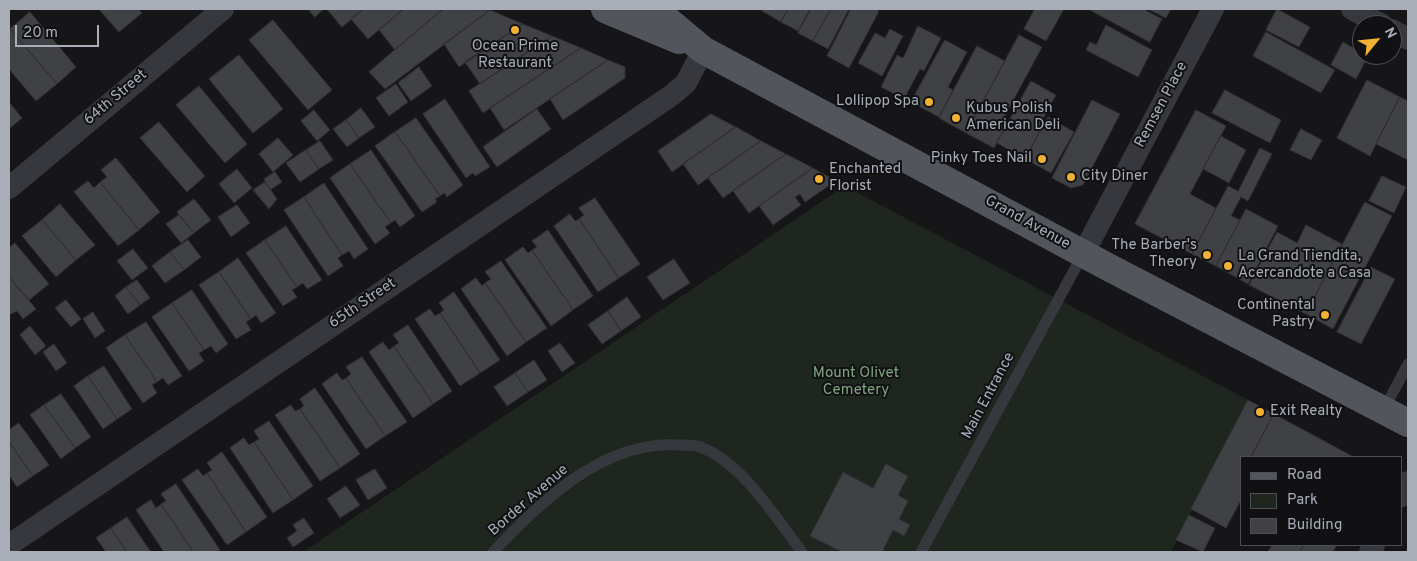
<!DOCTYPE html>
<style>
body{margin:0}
#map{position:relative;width:1417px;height:561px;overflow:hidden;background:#161618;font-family:Overpass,sans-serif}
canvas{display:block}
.frame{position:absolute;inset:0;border:10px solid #a8adb8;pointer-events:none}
.legend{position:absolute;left:1240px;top:456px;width:162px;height:90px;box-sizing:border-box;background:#111113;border:1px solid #4d4f55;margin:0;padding:6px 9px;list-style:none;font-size:15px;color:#a8adb8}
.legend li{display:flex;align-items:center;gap:10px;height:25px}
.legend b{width:25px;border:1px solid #4d4f55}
.north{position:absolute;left:1352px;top:15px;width:50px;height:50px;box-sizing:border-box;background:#111113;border:1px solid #4d4f55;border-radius:50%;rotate:62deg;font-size:14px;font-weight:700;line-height:20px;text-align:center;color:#a8adb8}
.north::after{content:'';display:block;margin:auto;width:18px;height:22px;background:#f2b134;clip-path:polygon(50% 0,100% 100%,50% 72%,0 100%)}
.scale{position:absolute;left:15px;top:25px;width:84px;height:22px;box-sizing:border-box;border:2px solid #a8adb8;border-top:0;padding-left:6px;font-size:15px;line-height:18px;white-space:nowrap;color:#a8adb8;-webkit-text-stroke:4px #111113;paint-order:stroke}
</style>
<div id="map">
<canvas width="1417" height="561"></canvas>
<div class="frame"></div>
<ul class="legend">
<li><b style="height:6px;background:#53555c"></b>Road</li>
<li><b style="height:14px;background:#1e261f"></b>Park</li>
<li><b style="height:14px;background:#404145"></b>Building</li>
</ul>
<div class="north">N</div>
<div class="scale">20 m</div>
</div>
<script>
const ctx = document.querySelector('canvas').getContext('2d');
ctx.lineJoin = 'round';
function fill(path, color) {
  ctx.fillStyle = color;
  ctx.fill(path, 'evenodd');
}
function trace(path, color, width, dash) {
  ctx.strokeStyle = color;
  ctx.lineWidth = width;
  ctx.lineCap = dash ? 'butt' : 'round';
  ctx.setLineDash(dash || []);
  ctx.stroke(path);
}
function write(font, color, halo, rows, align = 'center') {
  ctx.font = font + ' Overpass,sans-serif';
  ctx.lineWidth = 4;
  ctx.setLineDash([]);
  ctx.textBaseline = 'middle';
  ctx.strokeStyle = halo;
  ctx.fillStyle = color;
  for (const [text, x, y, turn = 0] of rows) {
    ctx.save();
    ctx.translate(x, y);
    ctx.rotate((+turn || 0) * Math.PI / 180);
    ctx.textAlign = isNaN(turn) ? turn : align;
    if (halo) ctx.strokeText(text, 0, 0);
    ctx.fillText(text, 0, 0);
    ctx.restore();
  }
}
const green = new Path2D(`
 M845 186 1248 400 1171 552H303Z`);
const building = new Path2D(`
 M99 9H138L142 13 119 32Z
 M308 9H324L315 17Z
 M327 9H364L342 27Z
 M364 9H404L368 39 351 19Z
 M404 9H443L395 50 379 30Z
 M443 9 490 10 385 89 369 72Z
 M763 9H788L781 22 762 11Z
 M788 9H810L798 31 781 22Z
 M811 9H831L813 41 798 33Z
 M831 9H849L828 49 813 41Z
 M851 9H875L879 11 849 68 827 56Z
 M1035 9H1064L1046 41 1024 29Z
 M1088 9H1143L1162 19 1150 42Z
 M1148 9H1171L1166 18Z
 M1277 9 1310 27 1299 47 1266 30Z
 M490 10 523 24 459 67 444 44Z
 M30 12 76 67 57 84 10 29Z
 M273 20 332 90 308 110 249 40Z
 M523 24 552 36 480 84 465 62Z
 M1106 25 1152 50 1138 77 1086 50 1090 42 1096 45Z
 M918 26 941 38 924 71 920 69 904 99 881 87 897 55 903 58Z
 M10 29 57 84 36 101 9 69Z
 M890 29 903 36 882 76 858 63 875 33 885 38Z
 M1266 32 1335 70 1321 93 1253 56Z
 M1019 35 1042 47 1003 119 1008 122 994 148 966 133Z
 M552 36 581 48 483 113 469 91Z
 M945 40 967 52 948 87 953 90 939 117 911 102Z
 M1343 42 1362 53V55L1368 56 1356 79 1331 65Z
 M977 46 1005 61 966 133 939 118Z
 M581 48 608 60 504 130 490 108Z
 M239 55 283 109 253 133 209 79Z
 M608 60 625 67V78L563 120 550 99Z
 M419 67 432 86 411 101 398 83Z
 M1367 80 1400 97 1370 156 1337 138Z
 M1031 81 1056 95 1040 124 1043 126 1025 159 997 143Z
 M396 84 408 102 389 116 376 98Z
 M199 86 247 144 225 163 176 105Z
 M1225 90 1281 120 1270 143 1212 113Z
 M1400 97 1408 101V160L1376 144Z
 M445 99 490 167 475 176 473 173 466 178 423 114Z
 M1092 100 1120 114 1083 185 1071 188 1052 178Z
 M9 102 22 118 9 129Z
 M361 108 375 127 359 138 346 120Z
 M537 109 551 129 497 167 483 147Z
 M314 110 330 130 317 141 301 121Z
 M1196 110 1226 126 1190 194 1216 208 1192 254 1135 224Z
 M711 114 736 127 672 172 658 151Z
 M1048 117 1074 132 1051 173 1025 159Z
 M416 118 463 185 447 197 444 193 440 196 395 132Z
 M346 120 359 138 347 147 333 129Z
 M159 122 205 176 187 192 140 138Z
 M736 127 761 141 698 185 683 164Z
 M1301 129 1322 140 1311 160 1290 150Z
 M395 132 440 196 435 199 437 202 422 212 375 146Z
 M1221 136 1246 150 1229 183 1203 169Z
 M278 138 293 155 273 172 259 154Z
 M320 141 333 160 319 169 306 150Z
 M761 141 786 154 723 198 708 178Z
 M1260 148 1272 154 1248 201 1241 197 1231 216 1240 220 1216 266 1192 254 1228 186 1238 191Z
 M306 150 319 169 300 182 286 163Z
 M371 150 415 216 400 227 395 220 391 223 350 164Z
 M786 154 813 168 749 213 733 191Z
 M116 158 160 212 139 230 100 182 107 177 101 170Z
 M350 164 391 223 385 227 390 233 375 244 330 178Z
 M813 168 836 181 805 202 800 194 795 197 801 205 773 225 759 206Z
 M237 169 252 188 234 203 219 184Z
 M275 172 282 182 270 190 264 179Z
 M1382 176 1406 187 1394 213 1369 201Z
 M88 181 94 188 100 182 139 230 118 246 74 192Z
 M265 182 277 199 269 209 253 190Z
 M324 183 368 249 354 259 349 251 342 255 304 197Z
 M304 197 342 255 338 258 343 266 328 276 284 210Z
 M595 198 640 264 619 278 579 219 584 215 579 208Z
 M194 199 211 220 194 233 177 212Z
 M1365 202 1392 216 1333 329 1306 314Z
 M60 204 95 245 76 260 42 220Z
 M237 205 250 223 231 237 218 217Z
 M1246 209 1278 226 1248 284 1216 266Z
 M570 214 575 221 579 219 619 278 598 292 554 226Z
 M179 215 194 233 181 243 166 224Z
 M42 220 76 260 56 277 22 236Z
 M1306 225 1342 244 1306 314 1249 285 1277 232 1297 243Z
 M286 226 322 280 307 289 303 283 297 287 265 240Z
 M548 230 593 296 573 310 532 250 537 247 532 241Z
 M188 240 201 257 184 270 170 252Z
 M265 240 297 287 292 290 297 297 283 306 246 253Z
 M15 243 49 284 29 300 9 277V248Z
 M523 247 528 253 532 250 573 310 551 326 505 260Z
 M133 249 148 268 132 280 117 261Z
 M170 252 184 270 165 283 152 266Z
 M238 258 276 313 261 323 256 315 251 319 219 272Z
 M674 259 690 283 663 300 647 277Z
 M501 261 547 328 526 342 485 283 491 279 485 272Z
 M1371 267 1395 279 1361 344 1337 332Z
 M219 272 251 319 246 322 251 330 236 339 199 285Z
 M9 277 36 309 23 319 17 311 9 315Z
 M476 278 482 286 485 283 526 342 507 356 461 289Z
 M137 280 150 298 140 305 126 287Z
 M126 287 140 305 128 314 115 296Z
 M192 290 228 344 216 353 211 346 204 350 172 303Z
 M454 292 500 360 480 373 440 313 444 310 439 303Z
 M627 297 641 317 621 331 608 311Z
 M66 300 81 319 71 327 55 308Z
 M172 303 204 350 199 353 204 361 189 371 152 317Z
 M430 309 435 316 440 313 480 373 460 386 415 319Z
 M608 311 621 331 602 344 588 325Z
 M93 312 105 331 95 338 83 319Z
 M146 322 182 376 168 385 163 378 157 382 125 335Z
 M408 325 452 391 433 404 394 346 399 343 393 335Z
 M30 326 46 346 35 355 20 335Z
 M125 335 157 382 152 385 157 393 143 403 106 348Z
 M383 342 389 350 394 346 433 404 413 418 369 352Z
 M560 343 575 363 562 372 548 351Z
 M54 344 67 363 56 371 43 352Z
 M362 357 407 422 385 436 346 378 351 374 346 367Z
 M534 360 547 380 528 392 515 373Z
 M104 366 132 409 117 419 88 376Z
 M337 373 342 380 346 378 385 436 366 449 322 384Z
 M515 373 528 392 507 406 494 387Z
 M88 376 117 419 103 429 74 386Z
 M315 388 360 454 340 468 300 409 304 406 300 399Z
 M61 394 91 437 75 448 44 405Z
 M1248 400 1274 414 1251 457H1241V500L1226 528 1191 509Z
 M44 405 75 448 61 459 30 415Z
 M291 405 295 411 300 409 340 468 320 481 275 415Z
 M1274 414 1352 456 1351 457H1251Z
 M269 421 313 486 293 500 254 442 259 439 254 431Z
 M19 423 49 465 33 476 9 442V430Z
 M244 438 249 445 254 442 293 500 273 513 230 448Z
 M9 442 33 476 17 487 9 475Z
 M222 452 267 517 246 532 207 473 212 470 207 463Z
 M886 464 908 476 898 495 908 501 899 519 910 525 904 536 893 530 883 550 884 552H842L810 536 843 472 873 488Z
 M198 469 203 476 207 473 246 532 227 545 182 480Z
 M375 469 387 488 368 500 356 480Z
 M176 484 220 550 216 552H193L161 504 166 501 161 494Z
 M346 486 360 505 340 518 327 499Z
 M151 500 156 508 161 504 193 552H164L136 510Z
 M1189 515 1215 528 1203 552 1176 540Z
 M127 517 151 552H127L111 528Z
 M304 518 314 533 293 547 287 538 297 531 293 525Z
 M111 528 127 552H106L96 538Z
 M1272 545H1304L1300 552H1268Z
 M1304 545H1337L1333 552H1300Z`);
const service = new Path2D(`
 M1384 409 1408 364
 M493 552C541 502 603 440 678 445 684 445 694 444 700 447 742 462 776 518 802 552
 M921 552 1083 254`);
const minor = new Path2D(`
 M1352 9 1382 25
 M1392 30 1408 39
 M9 188 223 9
 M1083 254 1213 9
 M1401 496 1408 482
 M9 545 672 95 686 83 703 50
 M1370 552 1374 545`);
const primary = new Path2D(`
 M605 9 679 40
 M654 9 703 50 1108 267 1408 423`);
const markers = [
 [515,30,5,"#f2b134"],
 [929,102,5,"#f2b134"],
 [956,118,5,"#f2b134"],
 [1042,159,5,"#f2b134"],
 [1071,177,5,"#f2b134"],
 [819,179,5,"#f2b134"],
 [1207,255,5,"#f2b134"],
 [1228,266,5,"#f2b134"],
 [1325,315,5,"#f2b134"],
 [1260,412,5,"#f2b134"]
];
const poiNames = [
 ["Ocean Prime",515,47,"center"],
 ["Restaurant",515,64,"center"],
 ["Lollipop Spa",919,102,"right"],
 ["Kubus Polish",966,109],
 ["American Deli",966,126],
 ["Pinky Toes Nail",1032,159,"right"],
 ["Enchanted",829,170],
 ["Florist",829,187],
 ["City Diner",1081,177],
 ["The Barber's",1197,246,"right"],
 ["Theory",1197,263,"right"],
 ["La Grand Tiendita,",1238,257],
 ["Acercandote a Casa",1238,274],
 ["Continental",1315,306,"right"],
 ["Pastry",1315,323,"right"],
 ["Exit Realty",1270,412]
];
const streetNames = [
 ["64th Street",116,98,-40],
 ["Remsen Place",1162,105,-62],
 ["Grand Avenue",1027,223,29],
 ["65th Street",363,304,-34],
 ["Main Entrance",989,396,-62],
 ["Border Avenue",529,501,-41]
];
const parkNames = [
 ["Mount Olivet",856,374],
 ["Cemetery",856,391]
];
fill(green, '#1e261f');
fill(building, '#404145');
trace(building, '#303034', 1);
trace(service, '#37383d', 11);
trace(minor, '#37383d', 22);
trace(primary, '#53555c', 28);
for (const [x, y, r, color] of markers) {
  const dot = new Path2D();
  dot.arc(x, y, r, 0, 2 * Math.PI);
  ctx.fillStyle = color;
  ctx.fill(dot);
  trace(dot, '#111113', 2);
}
write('15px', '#a8adb8', '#111113', poiNames, 'left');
write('15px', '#a8adb8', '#111113', streetNames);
write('15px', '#7fa381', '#111113', parkNames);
</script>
